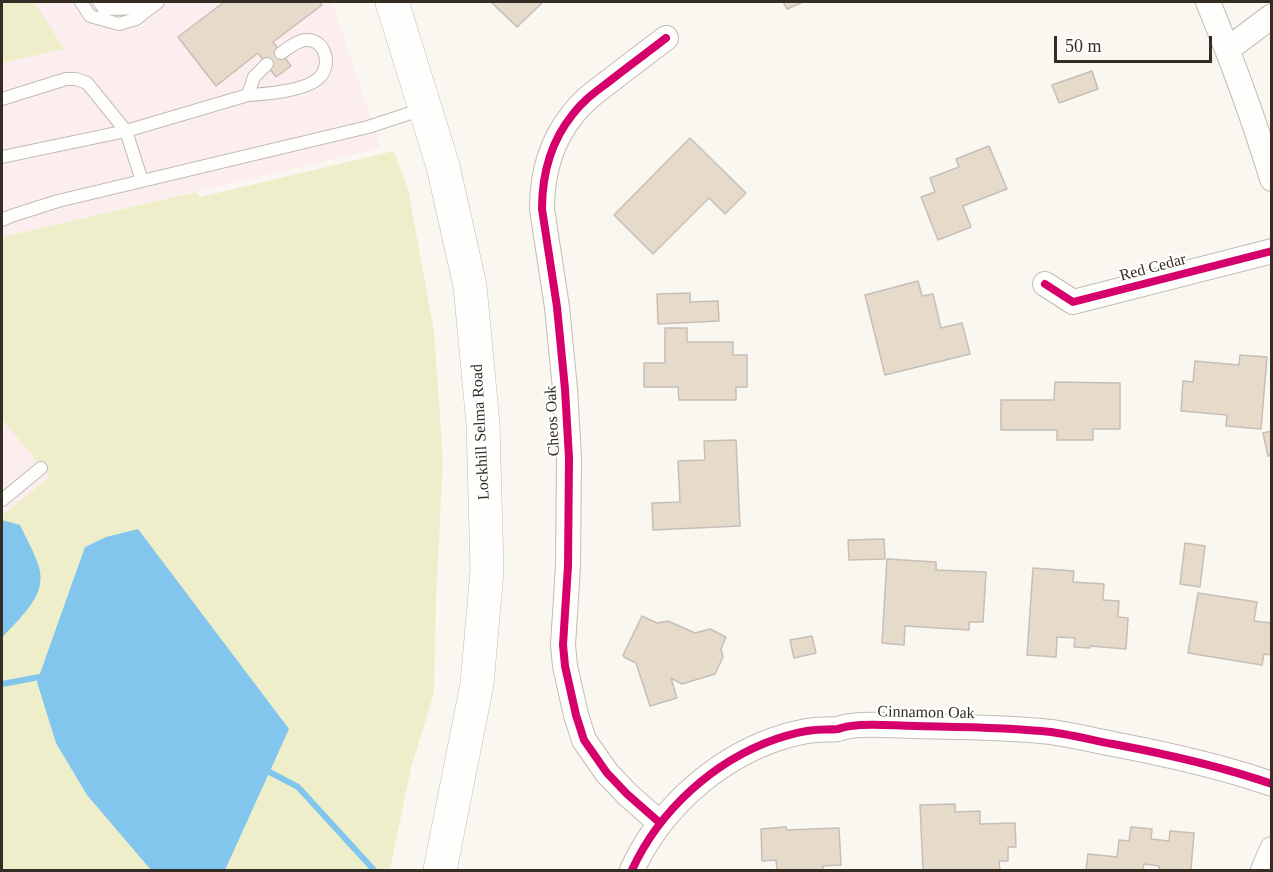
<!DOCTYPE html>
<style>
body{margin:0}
#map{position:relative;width:1273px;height:872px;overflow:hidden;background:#faf6f0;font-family:Georgia,serif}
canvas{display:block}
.frame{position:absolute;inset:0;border:3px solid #342d23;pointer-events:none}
.scale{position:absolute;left:1054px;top:36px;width:158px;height:27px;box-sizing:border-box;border:3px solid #342d23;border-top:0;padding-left:8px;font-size:18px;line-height:21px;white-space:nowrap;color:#342d23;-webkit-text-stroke:4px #fff;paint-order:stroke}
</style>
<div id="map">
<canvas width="1273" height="872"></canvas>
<div class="frame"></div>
<div class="scale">50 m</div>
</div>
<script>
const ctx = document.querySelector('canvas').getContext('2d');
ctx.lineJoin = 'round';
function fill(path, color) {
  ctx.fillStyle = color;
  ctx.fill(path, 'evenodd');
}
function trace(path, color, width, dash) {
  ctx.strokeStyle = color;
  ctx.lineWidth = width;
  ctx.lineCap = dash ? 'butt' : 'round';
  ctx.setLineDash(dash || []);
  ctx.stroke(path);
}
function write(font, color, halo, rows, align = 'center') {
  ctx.font = font + ' Georgia,serif';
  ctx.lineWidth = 4.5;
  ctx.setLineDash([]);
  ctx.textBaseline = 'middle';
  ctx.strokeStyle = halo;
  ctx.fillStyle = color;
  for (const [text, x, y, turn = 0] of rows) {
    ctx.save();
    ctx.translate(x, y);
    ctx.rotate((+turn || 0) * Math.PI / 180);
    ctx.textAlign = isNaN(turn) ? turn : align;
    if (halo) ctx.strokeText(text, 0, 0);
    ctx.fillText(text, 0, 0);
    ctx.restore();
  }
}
const commercial = new Path2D(`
 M2 2H332L381 148 2 237Z
 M2 331 94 452 2 528Z`);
const green = new Path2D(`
 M2 2H35L64 49 2 63Z
 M394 151 408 189 434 331 443 460 436 600 434 693 411 768 390 870H2V515L50 477 2 419V237L196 192 200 197Z`);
const water = new Path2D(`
 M2 520 20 525C25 536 39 561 40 572 45 598 17 620 2 638Z
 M138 529 289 729 225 870H151L87 795 56 743 37 682 85 547 106 537Z`);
const stream = new Path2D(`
 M2 684 45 676
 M262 768 298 787 374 870`);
const building = new Path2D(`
 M224 2H319L322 5 273 42 291 66 276 77 258 53 216 86 178 37Z
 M491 2H543L517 27Z
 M783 2H803L787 9Z
 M1092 71 1098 89 1059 103 1052 85Z
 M690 138 746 193 725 214 709 198 653 254 614 215Z
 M989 146 1007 189 963 206 971 227 938 240 921 197 935 192 930 178 959 167 956 159Z
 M918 281 922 296 933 294 941 328 962 323 970 354 885 375 865 295Z
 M690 293V302L718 301 719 321 658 324 657 294Z
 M665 328H687V342H733V355H747V387H736V400H679L678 387H644V363H665Z
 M1240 355 1267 357 1261 429 1226 426 1227 415 1181 411 1183 381 1193 382 1195 361 1239 365Z
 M1055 382 1120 383V429H1093V440H1057V430H1001V400H1054Z
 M1272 431V455L1268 456 1263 433Z
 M736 440 740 526 653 530 652 503 680 502 678 461 705 460 704 441Z
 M884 539 885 559 849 560 848 540Z
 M1185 543 1205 546 1200 587 1180 584Z
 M887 559 936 562V570L986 572 983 622H969V630L905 626 904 645 882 643Z
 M1033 568 1074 571 1073 582 1104 584 1103 600 1119 601 1118 617 1128 618 1126 649 1090 646V648L1074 647 1075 638 1057 637 1056 657 1027 655Z
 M1198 593 1257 602 1254 621 1272 623V655L1264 654 1262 665 1188 653Z
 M642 616 657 623 668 621 695 633 710 629 726 637 721 649 723 657 715 674 682 684 671 678 677 698 650 706 636 663 624 657 623 655Z
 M812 636 816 653 794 658 790 640Z
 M955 804V812L980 811V824L1015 823 1016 847H1008V861H999L1000 870H923L920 805Z
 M786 827 787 830 839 828 841 865 823 866V870H777L776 860 762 861 761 829Z
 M1131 827 1152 829 1151 839 1169 841 1170 831 1194 833 1191 870H1159V866L1144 864 1143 870H1086L1088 854 1117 857 1119 840 1129 841Z`);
const lane = new Path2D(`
 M81 2 90 16 119 24 136 19 158 2
 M99 2 104 9 150 8
 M267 64 254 77 248 95C266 94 307 91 320 77 332 64 325 38 305 40 296 41 289 48 281 53
 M2 99 66 79H76L87 83 126 131 142 181
 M2 157 126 131 248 95
 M2 220 11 216 58 201 368 127 423 109
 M2 500 41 468`);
const street = new Path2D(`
 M1208 2C1232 60 1254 119 1272 179
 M1228 49 1272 16
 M1045 284 1073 302 1272 251
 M660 823 627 794 607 773 584 740 576 715 565 666 563 645 568 566 569 458 565 389 557 307 542 209C542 174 551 141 573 114 583 100 597 91 611 80 629 66 648 52 666 38
 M632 870C659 811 713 761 776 739 788 735 803 731 815 730 823 729 830 730 838 729 842 728 847 726 851 726 871 723 895 726 915 726 960 727 1006 727 1051 732 1073 735 1092 740 1113 744 1166 754 1220 766 1272 784
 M1263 870 1272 849`);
const secondary = new Path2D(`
 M392 2 443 166 470 286 483 424 487 571 477 684 440 870`);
const cycleway = new Path2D(`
 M1045 284 1073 302 1272 251
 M660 823 627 794 607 773 584 740 576 715 565 666 563 645 568 566 569 458 565 389 557 307 542 209C542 174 551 141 573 114 583 100 597 91 611 80 629 66 648 52 666 38
 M632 870C659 811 713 761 776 739 788 735 803 731 815 730 823 729 830 730 838 729 842 728 847 726 851 726 871 723 895 726 915 726 960 727 1006 727 1051 732 1073 735 1092 740 1113 744 1166 754 1220 766 1272 784`);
const streetNames = [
 ["Red Cedar",1153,268,-15],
 ["Cheos Oak",553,421,-93],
 ["Lockhill Selma Road",481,432,-93],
 ["Cinnamon Oak",926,713,1]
];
fill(commercial, '#fceeee');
fill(green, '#eeefca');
fill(water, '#82c6ee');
trace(stream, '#82c6ee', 6);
fill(building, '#e6dacb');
trace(building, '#c5bfb8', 1.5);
trace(lane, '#c2bcb5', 14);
trace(street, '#c2bcb5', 26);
trace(secondary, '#c2bcb5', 34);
trace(lane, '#fefefd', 12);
trace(street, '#fefefd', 24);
trace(secondary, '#fefefd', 33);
trace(cycleway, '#d6006c', 8);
write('16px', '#342d23', '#fff', streetNames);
</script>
